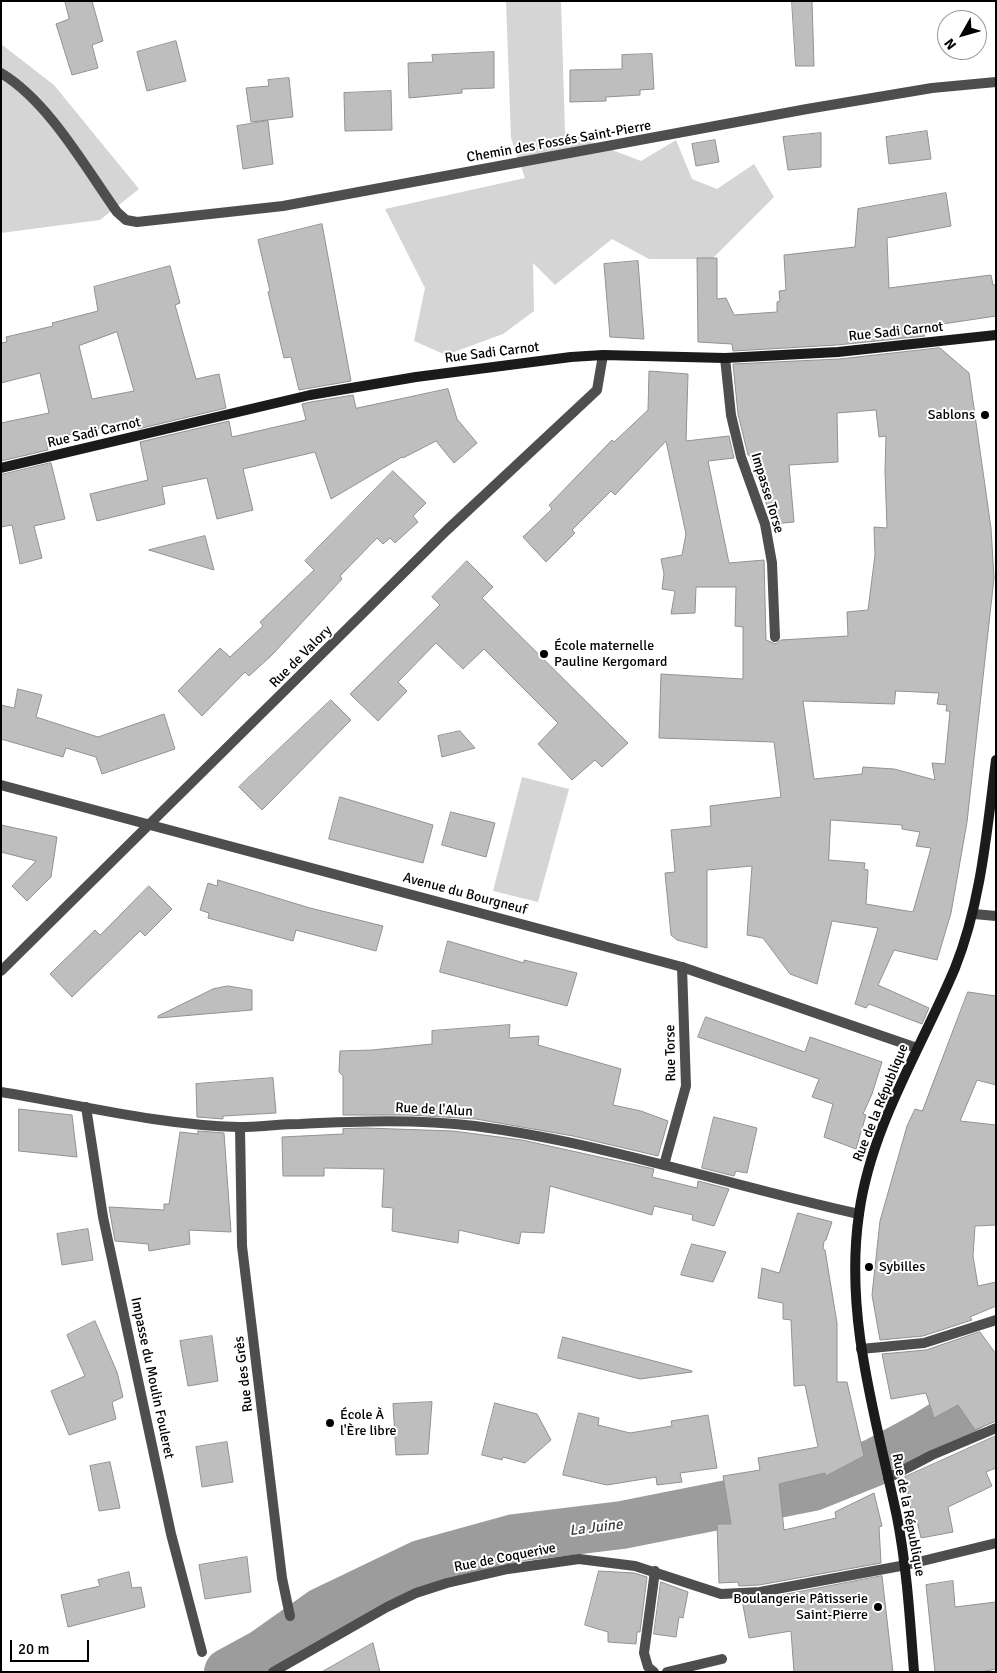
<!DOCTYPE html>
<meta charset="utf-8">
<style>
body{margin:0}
#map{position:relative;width:997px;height:1673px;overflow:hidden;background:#fff;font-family:Signika,sans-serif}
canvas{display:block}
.frame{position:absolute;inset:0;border:2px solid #000;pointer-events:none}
.north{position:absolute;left:937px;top:10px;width:50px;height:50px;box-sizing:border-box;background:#fff;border:1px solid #999;border-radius:50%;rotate:232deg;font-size:14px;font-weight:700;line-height:20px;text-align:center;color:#000}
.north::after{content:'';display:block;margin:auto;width:18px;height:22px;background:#000;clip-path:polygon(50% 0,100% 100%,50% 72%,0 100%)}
.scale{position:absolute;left:10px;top:1640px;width:79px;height:22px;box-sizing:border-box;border:2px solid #000;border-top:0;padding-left:6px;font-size:15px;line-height:18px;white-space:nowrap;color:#000;-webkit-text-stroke:4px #fff;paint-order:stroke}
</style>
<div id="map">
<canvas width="997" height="1673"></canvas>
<div class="frame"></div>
<div class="north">N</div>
<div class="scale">20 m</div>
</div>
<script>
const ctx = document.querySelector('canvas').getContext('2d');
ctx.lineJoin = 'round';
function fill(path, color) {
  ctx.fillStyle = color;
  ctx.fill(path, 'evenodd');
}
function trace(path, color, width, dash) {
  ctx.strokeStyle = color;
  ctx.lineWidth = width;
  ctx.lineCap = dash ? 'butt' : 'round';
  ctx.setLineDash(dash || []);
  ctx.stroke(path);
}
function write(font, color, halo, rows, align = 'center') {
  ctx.font = font + ' Signika,sans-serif';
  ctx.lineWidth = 4;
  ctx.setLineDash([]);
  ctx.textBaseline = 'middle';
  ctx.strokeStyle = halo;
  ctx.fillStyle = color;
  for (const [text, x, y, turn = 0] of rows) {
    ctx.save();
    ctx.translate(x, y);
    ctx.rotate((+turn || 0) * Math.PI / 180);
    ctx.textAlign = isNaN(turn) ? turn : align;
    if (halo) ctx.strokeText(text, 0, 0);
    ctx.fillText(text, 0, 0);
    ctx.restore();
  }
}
const green = new Path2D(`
 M506 1H561L565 132 641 161 676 140 692 179 717 189 754 164 774 197 712 259H649L612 239 555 285 533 263 534 311 503 334 446 355 414 341 425 288 385 209 525 178 511 138Z
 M1 44 54 85 139 189 100 220 1 233Z
 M522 777 569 789 538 902 493 891Z`);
const river = new Path2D(`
 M228 1672 263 1653 321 1612 421 1564 515 1538 622 1525 813 1487 875 1462 925 1435 973 1405`);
const building = new Path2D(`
 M65 1H92L103 41 92 45 98 68 72 75 56 24 69 19Z
 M792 1H812L814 66H796Z
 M176 41 186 81 147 91 137 52Z
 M494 52V88L462 89V93L409 98 408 63 433 62 432 55Z
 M652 54 654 89 640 90V95L606 97V101L570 102V70L622 69V55Z
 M289 78 293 117 251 122 246 88 269 86 268 80Z
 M391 91 392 130 345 131 344 93Z
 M268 121 273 164 243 169 237 126Z
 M927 131 931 159 889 164 886 137Z
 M821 133V167L788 170 783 137Z
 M715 140 719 162 696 166 692 144Z
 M946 193 951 226 887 238 889 288 991 275 993 285H996V316L916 328 925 336 837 345 733 351 732 344 698 342 697 258H717V299L726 298 734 315 777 312V302L780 301 779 291 786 290 784 255 855 247 858 209Z
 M322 224 351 381 299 390 291 357 284 358 268 292 270 291 267 278 258 240Z
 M638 261 644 339 610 337 604 264Z
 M170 266 180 303 175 305 196 379 219 374 226 408 138 429 136 420 46 440 48 450 1 461V423L49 413 40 373 1 383V343L7 342 6 337 53 326 52 323 98 311 94 287ZM117 332 134 391 92 399 79 346Z
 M940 348 969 373 991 528 994 578 967 822 951 913 937 960 894 950 878 985 929 1008 922 1024 869 1004 866 1008 855 1004 878 928 832 921 817 984 790 974 763 938 747 935 752 866 707 870V948L677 940 671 935 665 873 675 872 671 830 711 826 710 806 781 797 774 742 659 738 661 674 743 679V627L735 626 736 587H696L695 613 671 614 675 591 662 589 664 574 661 559 682 555 686 534 666 441 615 495 611 491 572 530 575 533 546 562 523 537 552 509 549 505 612 440 614 442 648 410 649 371 688 374 686 441 729 436 734 458 708 461 729 563 764 560 766 640 776 644 781 640 848 636 847 612 868 610 875 555 874 527 887 528 885 471 886 436 879 437 876 410 837 413 838 462 789 465 794 522 773 524 750 456 748 455 738 414 733 364 839 359ZM896 691 939 693 937 704 947 705 946 711H950L945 764 932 763 935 780 894 769 863 767 862 774 814 779 803 701 894 704ZM831 820 902 825V829L920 832 916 846 931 848 913 912 866 904 868 870 864 869 865 863 829 860Z
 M448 389 457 419 477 443 454 463 436 441 403 458 402 457 331 499 315 452 243 469 253 510 217 519 207 478 162 487 165 504 97 521 90 494 148 480 140 442 229 421 232 437 306 420 302 404 311 402 353 395 356 408Z
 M51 463 65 519 34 526 42 558 20 564 12 525 1 527V475Z
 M393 471 426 503 413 516 418 522 395 543 390 538 383 544 377 538 340 576 342 579 272 655 249 676 245 672 202 716 178 691 220 648 230 657 263 626 260 622 314 570 305 561Z
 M205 536 214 570 149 550Z
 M467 561 493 587 482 598 628 743 602 767 595 760 572 780 538 744 558 723 484 649 463 669 436 643 398 682 407 691 378 721 350 694 440 605 432 597Z
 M18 689 42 695 36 717 98 737 164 714 175 749 102 774 96 757 66 748 63 757 1 739V705L14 708Z
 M331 700 351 720 262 810 239 787Z
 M460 731 475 748 442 757 438 736Z
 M340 797 433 825 423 863 329 839Z
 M451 812 495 823 486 857 442 845Z
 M1 825 57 837 51 877 27 901 12 886 36 861 1 852Z
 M218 880 310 908 383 926 376 951 296 930 293 941 208 918 209 913 200 910 208 883 217 886Z
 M149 886 172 909 145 936 140 931 72 997 50 974 95 930 100 935Z
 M448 941 524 963V960L577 973 567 1006 440 972Z
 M228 986 252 990V1010L158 1018V1016L213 989Z
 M968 992 996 996V1085L977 1080 960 1121 996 1125V1225L975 1226 973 1256 978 1286 996 1282V1306L970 1317 972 1320 923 1336 880 1340 872 1295 880 1221 907 1126 915 1109 922 1111Z
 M706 1017 805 1052 810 1037 882 1062 872 1094 863 1114 866 1115 856 1149 824 1137 833 1104 812 1097 819 1079 698 1037Z
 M510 1025 509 1038 539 1036 538 1045 621 1069 613 1105 641 1111 668 1121 658 1156 573 1136 476 1119 410 1115H343V1076L339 1072 340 1051 372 1050 432 1044V1031Z
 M273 1078 276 1113 223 1116V1119L197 1117 196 1084Z
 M19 1109 72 1115 77 1157 19 1151Z
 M714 1117 757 1128 747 1173 736 1171 734 1176 702 1168Z
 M366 1128 453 1131 522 1140 654 1169 652 1177 697 1188 698 1181 729 1189 714 1226 692 1220 693 1215 654 1206 652 1215 550 1186 544 1233 521 1232 519 1244 459 1230 458 1243 392 1231 393 1208 382 1207 384 1169 324 1168V1176H283L282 1137 343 1134V1129Z
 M198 1131 224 1133 231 1232 189 1230 190 1244 149 1251 148 1244 115 1241 109 1207 164 1210V1204H169L180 1132 198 1134Z
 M798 1213 832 1222 826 1240 824 1241 823 1249 825 1250 837 1323V1382H847L864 1456 826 1476 825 1473 779 1484 784 1530 836 1518 835 1512 874 1493 882 1526 879 1527 881 1563 759 1585 739 1586 738 1582 719 1583 717 1524H731L723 1476 760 1470 758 1458 818 1447 805 1385 794 1386 791 1320 783 1319V1303L758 1298 762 1268 779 1273Z
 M88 1229 93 1260 62 1265 57 1234Z
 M692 1244 726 1252 713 1282 681 1275Z
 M95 1321 117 1372 123 1397 112 1402 116 1419 69 1435 51 1391 85 1376 67 1335Z
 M980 1332 996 1354V1421L975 1430 958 1405 934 1418 926 1393 891 1399 882 1354 926 1350Z
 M212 1336 218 1381 188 1386 180 1341Z
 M563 1337 692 1371V1372L640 1379 558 1358Z
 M432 1402 428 1454 396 1455 393 1404Z
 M495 1403 537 1414 551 1440 525 1463 503 1457 502 1460 482 1455Z
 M579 1413 599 1418 598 1425 630 1433 672 1426 671 1421 708 1415 717 1468 680 1473 682 1482 657 1485 656 1477 607 1485 563 1475Z
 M996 1436V1468L986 1472 992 1486 948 1507 953 1532 921 1538 917 1521H913L905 1477Z
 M227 1442 233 1482 202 1487 196 1447Z
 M110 1462 120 1508 99 1511 90 1466Z
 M247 1557 251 1592 205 1599 199 1565Z
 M599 1571 634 1573 647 1577 640 1632H637L636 1644 608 1642V1632L585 1625Z
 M129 1572 132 1588 141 1587 145 1607 68 1627 61 1595 100 1586 98 1580Z
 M882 1576 893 1672H794L791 1631 749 1638 742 1600 761 1599Z
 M953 1581 955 1607 996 1602V1669L981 1672H935L926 1585Z
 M661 1582 688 1592 683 1618 679 1617 676 1637 654 1634Z
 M373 1643 380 1672H322Z`);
const lane = new Path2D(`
 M86 1107 103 1217 171 1534 202 1652
 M240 1127 242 1246 282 1578 290 1616
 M664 1165 686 1086 682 967
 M654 1672 648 1667 644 1653 655 1571
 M667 1672 722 1659`);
const street = new Path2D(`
 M1 73C49 102 85 167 117 212L126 220 137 222 283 206 807 109 932 88 996 82
 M725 358 731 415 741 457 765 524 772 563 775 637
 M1 785 682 967 917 1048
 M974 914 996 916
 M1 971 447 530 597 390 603 355
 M1 1092C80 1105 160 1125 239 1127 260 1127 280 1124 300 1124 358 1121 418 1119 475 1126 605 1143 731 1186 859 1214
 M861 1349 924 1343 996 1320
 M888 1478 932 1455 996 1428
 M273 1672 387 1607 416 1593 447 1583 508 1569 579 1559 635 1566 721 1594 760 1592 906 1565 996 1543`);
const secondary = new Path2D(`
 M1 468 310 395 416 377 571 357 603 355 725 358 838 352 996 335
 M914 1672C910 1620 907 1568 897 1517 876 1417 844 1317 859 1214 871 1126 921 1049 955 968 981 903 987 830 996 760`);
const markers = [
 [985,415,5,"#000"],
 [544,654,5,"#000"],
 [869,1267,5,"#000"],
 [330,1423,5,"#000"],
 [878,1607,5,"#000"]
];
const streetNames = [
 ["Chemin des Fossés Saint-Pierre",559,142,-10],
 ["Rue Sadi Carnot",896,332,-6],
 ["Rue Sadi Carnot",492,353,-7],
 ["Rue Sadi Carnot",94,433,-13],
 ["Impasse Torse",767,493,73],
 ["Rue de Valory",301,657,-45],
 ["Avenue du Bourgneuf",465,894,15],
 ["Rue Torse",671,1053,-91],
 ["Rue de la République",881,1103,-68],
 ["Rue de l'Alun",434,1110,3],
 ["Rue des Grès",244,1374,-97],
 ["Impasse du Moulin Fouleret",152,1378,78],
 ["Rue de la République",908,1515,79],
 ["Rue de Coquerive",505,1558,-11]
];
const poiNames = [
 ["Sablons",975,415,"right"],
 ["École maternelle",554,646],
 ["Pauline Kergomard",554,662],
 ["Sybilles",879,1267],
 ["École À",340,1415],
 ["l'Ère libre",340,1431],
 ["Boulangerie Pâtisserie",868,1599,"right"],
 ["Saint-Pierre",868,1615,"right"]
];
const waterNames = [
 ["La Juine",596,1528,-7]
];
fill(green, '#d5d5d5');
trace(river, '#9c9c9c', 48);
fill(building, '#bebebe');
trace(building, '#929292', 1);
trace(lane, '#4e4e4e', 10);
trace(street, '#4e4e4e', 10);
trace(secondary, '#1b1b1b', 10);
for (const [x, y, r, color] of markers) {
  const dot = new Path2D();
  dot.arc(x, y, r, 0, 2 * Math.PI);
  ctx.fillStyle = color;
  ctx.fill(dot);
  trace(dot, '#fff', 2);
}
write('14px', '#000', '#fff', streetNames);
write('14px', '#000', '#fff', poiNames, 'left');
write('italic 15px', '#3d3d3d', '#fff', waterNames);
</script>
